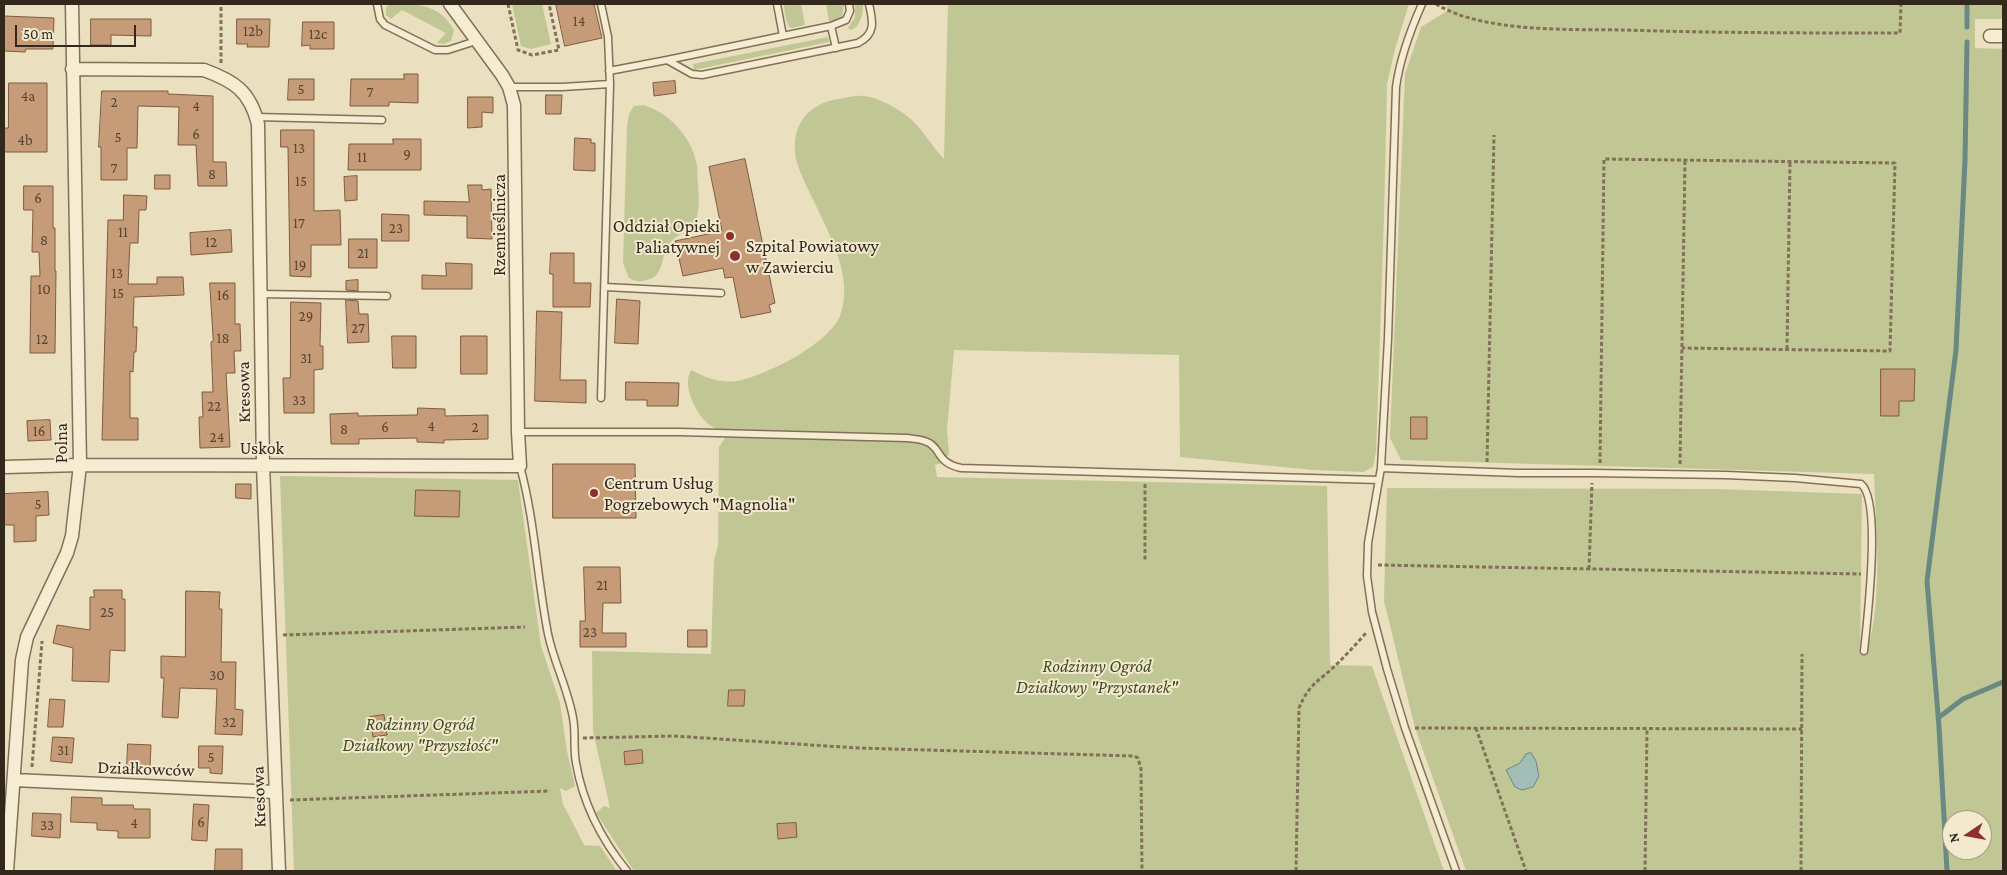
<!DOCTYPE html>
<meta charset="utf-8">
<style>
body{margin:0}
#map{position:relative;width:2007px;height:875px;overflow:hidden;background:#eadfbf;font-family:"Crimson Pro",serif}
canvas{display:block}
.frame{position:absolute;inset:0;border:5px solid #32281c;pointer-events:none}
.north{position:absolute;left:1942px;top:810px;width:50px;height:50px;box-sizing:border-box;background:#f2e9ce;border:1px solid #a59c87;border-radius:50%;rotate:258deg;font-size:14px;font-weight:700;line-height:20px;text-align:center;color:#32281c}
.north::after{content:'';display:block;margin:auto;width:18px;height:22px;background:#8d2f2d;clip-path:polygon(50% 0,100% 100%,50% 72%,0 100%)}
.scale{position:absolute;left:15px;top:25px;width:121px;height:22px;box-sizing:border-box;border:2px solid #32281c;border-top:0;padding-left:6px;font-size:15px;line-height:18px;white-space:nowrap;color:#32281c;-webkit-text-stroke:4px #f2e9ce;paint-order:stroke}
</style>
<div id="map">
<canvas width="2007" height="875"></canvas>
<div class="frame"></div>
<div class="north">N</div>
<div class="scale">50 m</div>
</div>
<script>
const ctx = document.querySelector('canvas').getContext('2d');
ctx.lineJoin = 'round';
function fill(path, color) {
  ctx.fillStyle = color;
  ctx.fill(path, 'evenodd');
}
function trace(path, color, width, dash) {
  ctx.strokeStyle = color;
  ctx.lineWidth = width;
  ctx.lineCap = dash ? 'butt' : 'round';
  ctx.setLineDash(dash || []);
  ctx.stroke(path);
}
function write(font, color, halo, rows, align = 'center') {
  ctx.font = font + ' "Crimson Pro",serif';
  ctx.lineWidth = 4;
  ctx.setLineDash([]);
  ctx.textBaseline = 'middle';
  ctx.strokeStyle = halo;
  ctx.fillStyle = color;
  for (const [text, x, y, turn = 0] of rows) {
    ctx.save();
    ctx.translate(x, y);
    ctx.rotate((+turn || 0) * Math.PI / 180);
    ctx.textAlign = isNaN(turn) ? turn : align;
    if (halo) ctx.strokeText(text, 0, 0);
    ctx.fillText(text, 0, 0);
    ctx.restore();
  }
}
const green = new Path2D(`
 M389 4C416 4 439 3 454 30L451 41 444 44 437 43 446 33 402 10 391 19 386 15V8Z
 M512 4H542L551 44 531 49 521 46Z
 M784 4H801L805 25 792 28 789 27 785 16Z
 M826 4H844L842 18 837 22 829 21Z
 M855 4H863C863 14 861 26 851 30L848 28 855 17Z
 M948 4H1409L1395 49 1387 84 1384 217 1376 452 1373 467 1363 472 1313 470 1180 457 1179 355 954 350 947 430 949 454 942 463 935 465 937 477 1327 486 1330 665 1372 666 1444 871H634L596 813 604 806 610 808 593 731 592 651 711 654 714 560 718 546 719 447 727 435C720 431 711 427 706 422 695 411 682 385 691 370 726 389 742 382 776 367 795 359 833 335 840 316 853 282 834 244 820 214 813 198 796 169 795 152 793 118 813 102 844 98 850 97 857 95 863 96 878 97 895 107 907 116 922 127 931 146 944 159Z
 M1447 4H2003V19H1975V48L2003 49V871H1466L1415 728 1384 601 1387 488 1716 489 1862 494 1860 651H1867C1883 599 1876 529 1874 474L1401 460 1390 438 1405 74 1421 27 1447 11ZM1952 820H1982V850H1952Z
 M828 37 829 42 694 70 693 64Z
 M643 105C668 112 690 135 696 161 698 168 697 177 698 184 699 196 700 210 695 222 690 231 675 235 669 244 660 257 665 276 647 280 639 282 636 282 629 278L623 263 627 126 629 114 634 106Z
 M280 476 518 480 541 646 560 703 567 751 575 786 566 791 560 788 563 804 584 845 600 846 617 871H294Z`);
const water = new Path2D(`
 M1531 753 1536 761 1539 776 1533 787 1522 790 1515 787 1506 770 1520 763 1526 754Z`);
const stream = new Path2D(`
 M1967 4V27
 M1938 718 1963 699 2003 682
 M1947 871 1939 727 1927 581 1956 350 1965 160 1967 42`);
const building = new Path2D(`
 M556 4H594L602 38 565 46Z
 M4 16 54 18 53 49H26L25 52 4 51Z
 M91 19H151V36L111 35V45H91Z
 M237 19H270L269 47H247L248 44H237Z
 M303 22H334V49H310V45L302 46Z
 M404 74H418V103L389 102V106H350L351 79H404Z
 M289 79H314V100H288Z
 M675 81 676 93 654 96 653 83Z
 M9 83H47V152H4V128H8Z
 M102 91H168V94L213 96V162H226L227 186H198L196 145H178L179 107 138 106 137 148H127V180H101V147H99Z
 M546 95H562L561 114H546Z
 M468 97H493V113L482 112V127L468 128Z
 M281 130H314V211L340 210 341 245H311V277L290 276 288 147H281Z
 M575 138 591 139V143H595V171L574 170Z
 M393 139H421V170H348L349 144H393Z
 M745 159 775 303 769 305 771 312 741 318 733 277 725 278 723 268 683 276 675 241 722 231 709 167Z
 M155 175H170V189H155Z
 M357 176V200L345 201 344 177Z
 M468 185H482V190L491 189 492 239 467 238V216L424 215V201L469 202Z
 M24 186H53V228H55V271H56L55 353H30L31 276H40L39 252H32L33 210H24Z
 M124 195 147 196 146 210H139L138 243H130L128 284H157V277H183L184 295 134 297 133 327H137L136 352H134L133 372 130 371V418H138V440H102L108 220H123Z
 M382 214 409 215V241H382Z
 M231 230 232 252 191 255 190 233Z
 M349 239H377V268H349Z
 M551 253H574V283H591L590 307H553V274H550Z
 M446 263 472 264V289H422V275L446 276Z
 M358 280V291L346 290V281Z
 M210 283H235V324H240L241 351H234L235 373H226L230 447 200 448 199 417H203L202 392H213L211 342 213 341Z
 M617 299 640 301 638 344 615 343Z
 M346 300 358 301 359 314H368L369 342 348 343Z
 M291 302 321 303 320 346H323V369L314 370V413H284L283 378H290Z
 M537 311 562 312 560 380H586V403L535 401Z
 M392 336H416V368H393Z
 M461 336H487V374H461Z
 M1881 369H1915L1914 401H1899V416H1881Z
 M626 382 679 383 678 406H647V400H626Z
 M418 408 445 409V416L488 415V439L444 440V443L417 442V438L359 439V444H331L330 414 358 413V416L417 415Z
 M1411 417H1427V439H1411Z
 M50 420 51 440 28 441 27 421Z
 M553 464H635L636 518H553Z
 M236 484H251V499L236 498Z
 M416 490 460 491 459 517 415 516Z
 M48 492 49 515 36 516V541L14 542V525H4V494Z
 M584 567H620L621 603H603L602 633H626V647H580V621H585Z
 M94 590H122V599H125V651L110 650 109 682 72 681 73 648 53 643 57 625 90 630V597H94Z
 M186 591 220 592 219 609H222L221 662H236L235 709 243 710 242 735 215 734 217 689 180 688 178 718 162 717 164 678H161V656L185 657Z
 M688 630H707V647H688Z
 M729 690H745L744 706H728Z
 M50 699 65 700 63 727H48Z
 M384 715 387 735 373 737 370 717Z
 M53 737 74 738 72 763 51 761Z
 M128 744 151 745 150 767 127 766Z
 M199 746H223L222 774 210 773V768H199Z
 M642 750 643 763 625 765 624 752Z
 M72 797 102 798V805H133L134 809H150V838H118V831L97 830V823L71 822Z
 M194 804 209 805 207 841 192 840Z
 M33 813 61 814 60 838 32 836Z
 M796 823 797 837 778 839 777 824Z
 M216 849H242V871H215Z`);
const path = new Path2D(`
 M508 4 518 50 532 55 559 50 549 4
 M1436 4C1484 33 1569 29 1625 30 1716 33 1808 33 1900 33L1901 4
 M221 63V4
 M1787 349 1790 162
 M1487 462 1494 135
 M1600 463 1604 159 1895 163 1890 351 1682 348
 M1680 464 1685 160
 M1145 484V560
 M1378 565 1861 574
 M1589 569 1592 483
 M283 635 525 627
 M1415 728 1802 729
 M1476 728 1526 871
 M583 738 674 736 858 748 1134 756 1138 758 1141 769 1142 871
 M32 767 42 641
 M290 800 550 791
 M1296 871 1299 708C1310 682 1319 682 1337 664 1347 654 1357 643 1367 632
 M1645 871 1647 729
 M1801 871 1802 654`);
const service = new Path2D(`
 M377 4 380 19 385 25 435 50H448L476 41
 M601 4 608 37 610 84 601 398
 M777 4 783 36
 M1422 4C1410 31 1400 58 1396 87L1388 339 1381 468 1368 543 1367 576 1372 612 1387 669 1405 728 1456 871
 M831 26 846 20 850 11 849 4
 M667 60 831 26 836 48
 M609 71 667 60 692 74 702 75 858 43C876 34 873 21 869 4
 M509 87H562L610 84
 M256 117 382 120
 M605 287 721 293
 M260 294 387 296
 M518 432H679L907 438C914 439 921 439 927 442 941 447 936 463 961 468L1379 480
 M520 466C535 521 537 578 548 634 554 663 568 689 573 718 576 732 573 748 576 763 583 804 601 839 627 871
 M1381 468 1518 473H1592L1726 475 1795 478 1861 484C1882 501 1867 622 1864 651`);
const minor = new Path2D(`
 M1990 36H2003
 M72 69 204 70C234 81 250 91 258 124L263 465 279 871
 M4 467 80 465 520 466 518 432 514 105 509 87 502 75 450 4
 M14 780 276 792
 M7 871 22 660 27 637 67 553 72 536 80 465 72 4`);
const markers = [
 [730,236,5,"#8d2f2d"],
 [735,256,6,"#8d2f2d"],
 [594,493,5,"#8d2f2d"]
];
const numberNames = [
 ["14",579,21],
 ["12b",253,31],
 ["12c",318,34],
 ["5",301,89],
 ["7",370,92],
 ["4a",28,96],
 ["2",114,102],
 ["4",196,106],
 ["6",196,134],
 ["5",118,137],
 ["4b",25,140],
 ["13",299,148],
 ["9",407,154],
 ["11",362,157],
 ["7",114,168],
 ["8",212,174],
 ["15",301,181],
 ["6",38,198],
 ["17",299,223],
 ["23",396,228],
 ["11",123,232],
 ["8",44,240],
 ["12",211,242],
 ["21",363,253],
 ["19",300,265],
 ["13",117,273],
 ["10",44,289],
 ["15",118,293],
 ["16",223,295],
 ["29",306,316],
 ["27",358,328],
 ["18",223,338],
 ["12",42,339],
 ["31",306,358],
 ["33",299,400],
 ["22",214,406],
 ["4",431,426],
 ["6",385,427],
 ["2",475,427],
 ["8",344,429],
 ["16",39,431],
 ["24",217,437],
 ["5",38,504],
 ["21",602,585],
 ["25",107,612],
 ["23",590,632],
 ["30",217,675],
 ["32",229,722],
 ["31",63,750],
 ["5",211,757],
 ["6",201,822],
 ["4",134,823],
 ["33",47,825]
];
const streetNames = [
 ["Rzemieślnicza",499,225,-90],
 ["Kresowa",244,392,-91],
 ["Polna",61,443,-90],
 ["Uskok",262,448],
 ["Działkowców",146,769,2],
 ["Kresowa",259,797,-92]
];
const poiNames = [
 ["Oddział Opieki",720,226,"right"],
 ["Paliatywnej",720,247,"right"],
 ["Szpital Powiatowy",746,246],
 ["w Zawierciu",746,267],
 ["Centrum Usług",604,483],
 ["Pogrzebowych \"Magnolia\"",604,504]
];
const parkNames = [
 ["Rodzinny Ogród",1097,666],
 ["Działkowy \"Przystanek\"",1097,687],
 ["Rodzinny Ogród",420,724],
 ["Działkowy \"Przyszłość\"",420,745]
];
fill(green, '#c0c794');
fill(water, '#a2bdb6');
trace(water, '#6a8983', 1);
trace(stream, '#6a8983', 5);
fill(building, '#c69b77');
trace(building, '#7f5b40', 1);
trace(service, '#827059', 9);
trace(minor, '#827059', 15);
trace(path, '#827059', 3, [4, 2.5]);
trace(service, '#f6ecd2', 6);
trace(minor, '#f6ecd2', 12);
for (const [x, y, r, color] of markers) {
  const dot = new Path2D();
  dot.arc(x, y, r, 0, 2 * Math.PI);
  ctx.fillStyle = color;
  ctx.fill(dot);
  trace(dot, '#f2e9ce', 2);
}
write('15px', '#574533', null, numberNames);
write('18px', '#32281c', '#f2e9ce', streetNames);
write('18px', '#32281c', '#f2e9ce', poiNames, 'left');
write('italic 18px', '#424d24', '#f2e9ce', parkNames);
</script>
